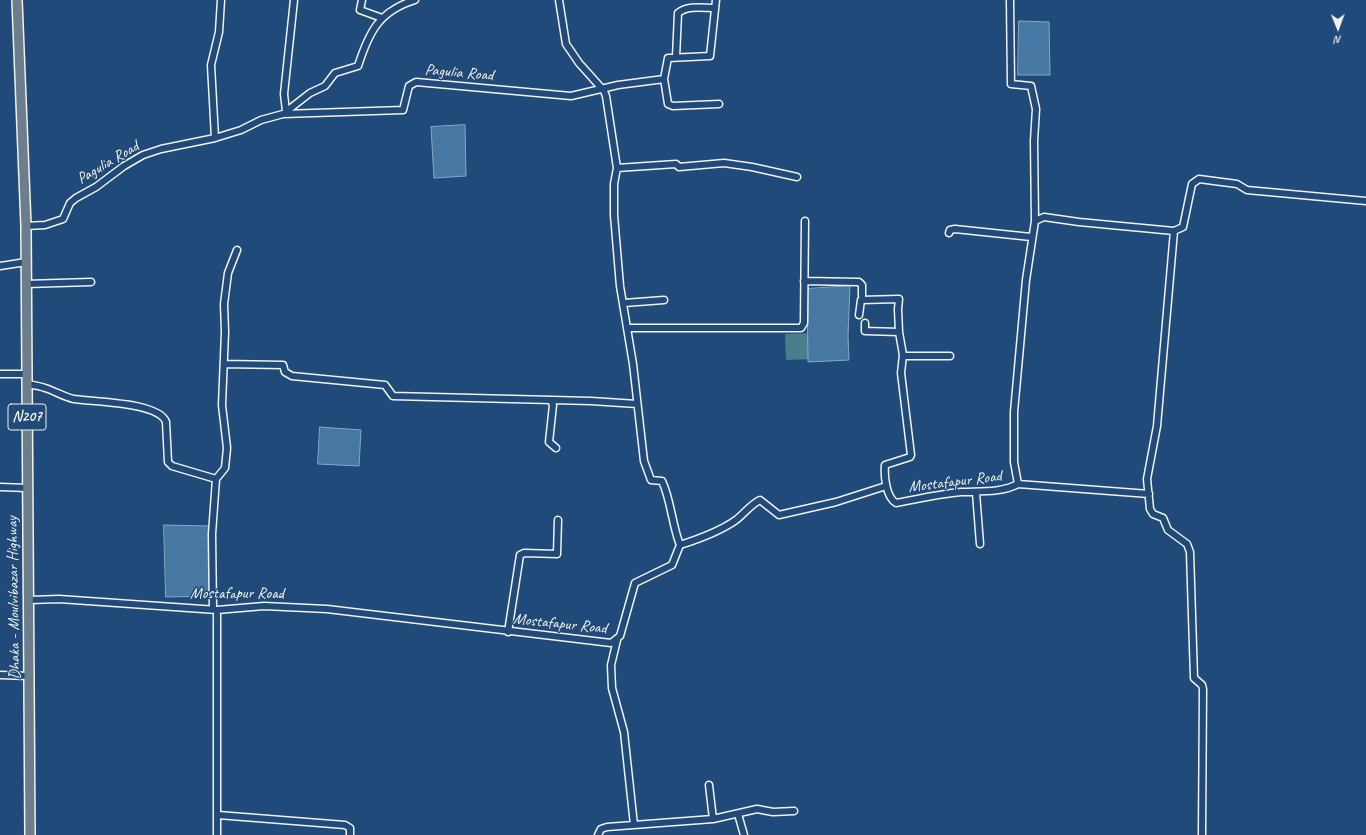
<!DOCTYPE html>
<style>
body{margin:0}
#map{position:relative;width:1366px;height:835px;overflow:hidden;background:#1f4a7a;font-family:Caveat,sans-serif}
canvas{display:block}
.north{position:absolute;left:1318px;top:8px;width:40px;height:40px;-webkit-text-stroke:3px #1f4a7a;paint-order:stroke;rotate:179deg;font-size:11px;font-weight:700;line-height:16px;text-align:center;color:#f4f1e8}
.north::after{content:'';display:block;margin:auto;width:14px;height:18px;background:#f4f1e8;clip-path:polygon(50% 0,100% 100%,50% 72%,0 100%)}
</style>
<div id="map">
<canvas width="1366" height="835"></canvas>
<div class="north">N</div>
</div>
<script>
const ctx = document.querySelector('canvas').getContext('2d');
ctx.lineJoin = 'round';
function fill(path, color) {
  ctx.fillStyle = color;
  ctx.fill(path, 'evenodd');
}
function trace(path, color, width, dash) {
  ctx.strokeStyle = color;
  ctx.lineWidth = width;
  ctx.lineCap = dash ? 'butt' : 'round';
  ctx.setLineDash(dash || []);
  ctx.stroke(path);
}
function write(font, color, halo, rows, align = 'center') {
  ctx.font = font + ' Caveat,sans-serif';
  ctx.lineWidth = 3;
  ctx.setLineDash([]);
  ctx.textBaseline = 'middle';
  ctx.strokeStyle = halo;
  ctx.fillStyle = color;
  for (const [text, x, y, turn = 0] of rows) {
    ctx.save();
    ctx.translate(x, y);
    ctx.rotate((+turn || 0) * Math.PI / 180);
    ctx.textAlign = isNaN(turn) ? turn : align;
    if (halo) ctx.strokeText(text, 0, 0);
    ctx.fillText(text, 0, 0);
    ctx.restore();
  }
}
const green = new Path2D(`
 M814 333 813 359 786 360 785 334Z`);
const water = new Path2D(`
 M1019 21 1049 22 1050 75H1018Z
 M465 125 466 176 434 178 431 127Z
 M850 286 848 336 849 360 808 362 807 289Z
 M320 427 361 430 359 466 318 464Z
 M164 525 210 526 211 596 166 597Z`);
const minor = new Path2D(`
 M362 0 360 10 382 18
 M559 0 566 44 579 63 604 91 606 96 617 168 614 184V215L620 286 633 364 644 461 651 480 662 481C671 500 672 525 680 545
 M716 0 710 56 668 58 664 79 668 104 673 106 719 104
 M1010 0 1011 84 1031 86 1036 109 1034 141 1035 221 1026 280 1014 412V462L1018 484
 M676 57 678 13C688 5 703 8 715 8
 M286 111 284 94 294 0
 M283 114 310 93 325 86 335 73 358 66C369 32 379 11 415 0
 M215 138 211 65 219 32 221 0
 M617 168 676 164 679 167 724 163 752 167 797 177
 M1035 221 1044 217 1079 222 1174 231 1183 227 1192 184 1199 179 1237 184 1247 190 1366 201
 M26 226 45 225 63 219 70 203 76 198 96 187 124 166 143 155 161 149 215 138 241 130 261 120 283 114 403 110 409 86 416 82 571 96 618 85 664 79
 M1174 231 1157 426 1147 479 1150 509 1153 514 1163 518 1168 530 1187 544 1190 552 1194 678 1202 685 1203 689 1202 835
 M949 233 950 230 955 229 1031 237
 M0 266 26 262
 M804 281 859 282 862 285V296
 M26 284 91 282
 M624 303 664 300
 M859 315 861 300 899 299 898 309 899 332
 M865 323V331L899 332 903 355 901 373 911 455 910 457 885 465C884 476 886 497 896 503 918 499 939 494 961 492 980 491 1001 493 1018 484
 M627 328H801L804 323 805 221
 M903 356H950
 M224 364 283 365 285 372 292 376 385 385 393 396 591 401 637 404
 M0 374H27
 M27 384C33 385 40 386 45 388 55 391 64 397 74 399 93 402 159 402 166 422L168 462 172 466 216 479
 M551 400 553 405 549 442 556 448
 M1018 484 1149 494
 M0 487 28 488
 M976 493 980 544
 M680 545C699 539 719 532 736 520 745 513 750 505 760 500L779 515 836 502 886 486
 M30 600 59 599 217 610 264 606 327 609 611 643 620 636 635 583 672 565 680 545
 M213 609 212 534 216 479 225 468 227 448 222 405 225 332 224 304 228 273 237 250
 M508 632 520 555 524 553 557 554 558 520
 M617 640 611 665 612 688 624 732 634 825
 M0 675 30 676
 M709 785 713 819
 M738 814 744 835
 M218 815 345 825 350 828V835
 M217 835V610
 M598 835 601 829 607 827 713 819 757 809 773 812 794 811`);
const highway = new Path2D(`
 M17 0 26 226 30 835`);
const shields = [
 [27,417,38]
];
const shieldNames = [
 ["N207",27,417]
];
const streetNames = [
 ["Pagulia Road",459,73,5],
 ["Pagulia Road",108,163,-31],
 ["Mostafapur Road",955,482,-7],
 ["Mostafapur Road",237,594],
 ["Dhaka - Moulvibazar Highway",14,598,-91],
 ["Mostafapur Road",560,624,6]
];
fill(green, '#497e8c');
fill(water, '#4678a3');
trace(water, '#8ca8bf', 1);
trace(minor, '#f4f1e8', 9);
trace(highway, '#f4f1e8', 12);
trace(minor, '#1f4a7a', 6);
trace(highway, '#6c7d8b', 9);
for (const [x, y, w] of shields) {
  const box = new Path2D();
  box.roundRect(x - w / 2, y - 13, w, 26, 3);
  ctx.fillStyle = '#1f4a7a';
  ctx.fill(box);
  trace(box, '#f4f1e8', 1);
}
write('bold 15px', '#f4f1e8', null, shieldNames);
write('16px', '#f4f1e8', '#1f4a7a', streetNames);
</script>
